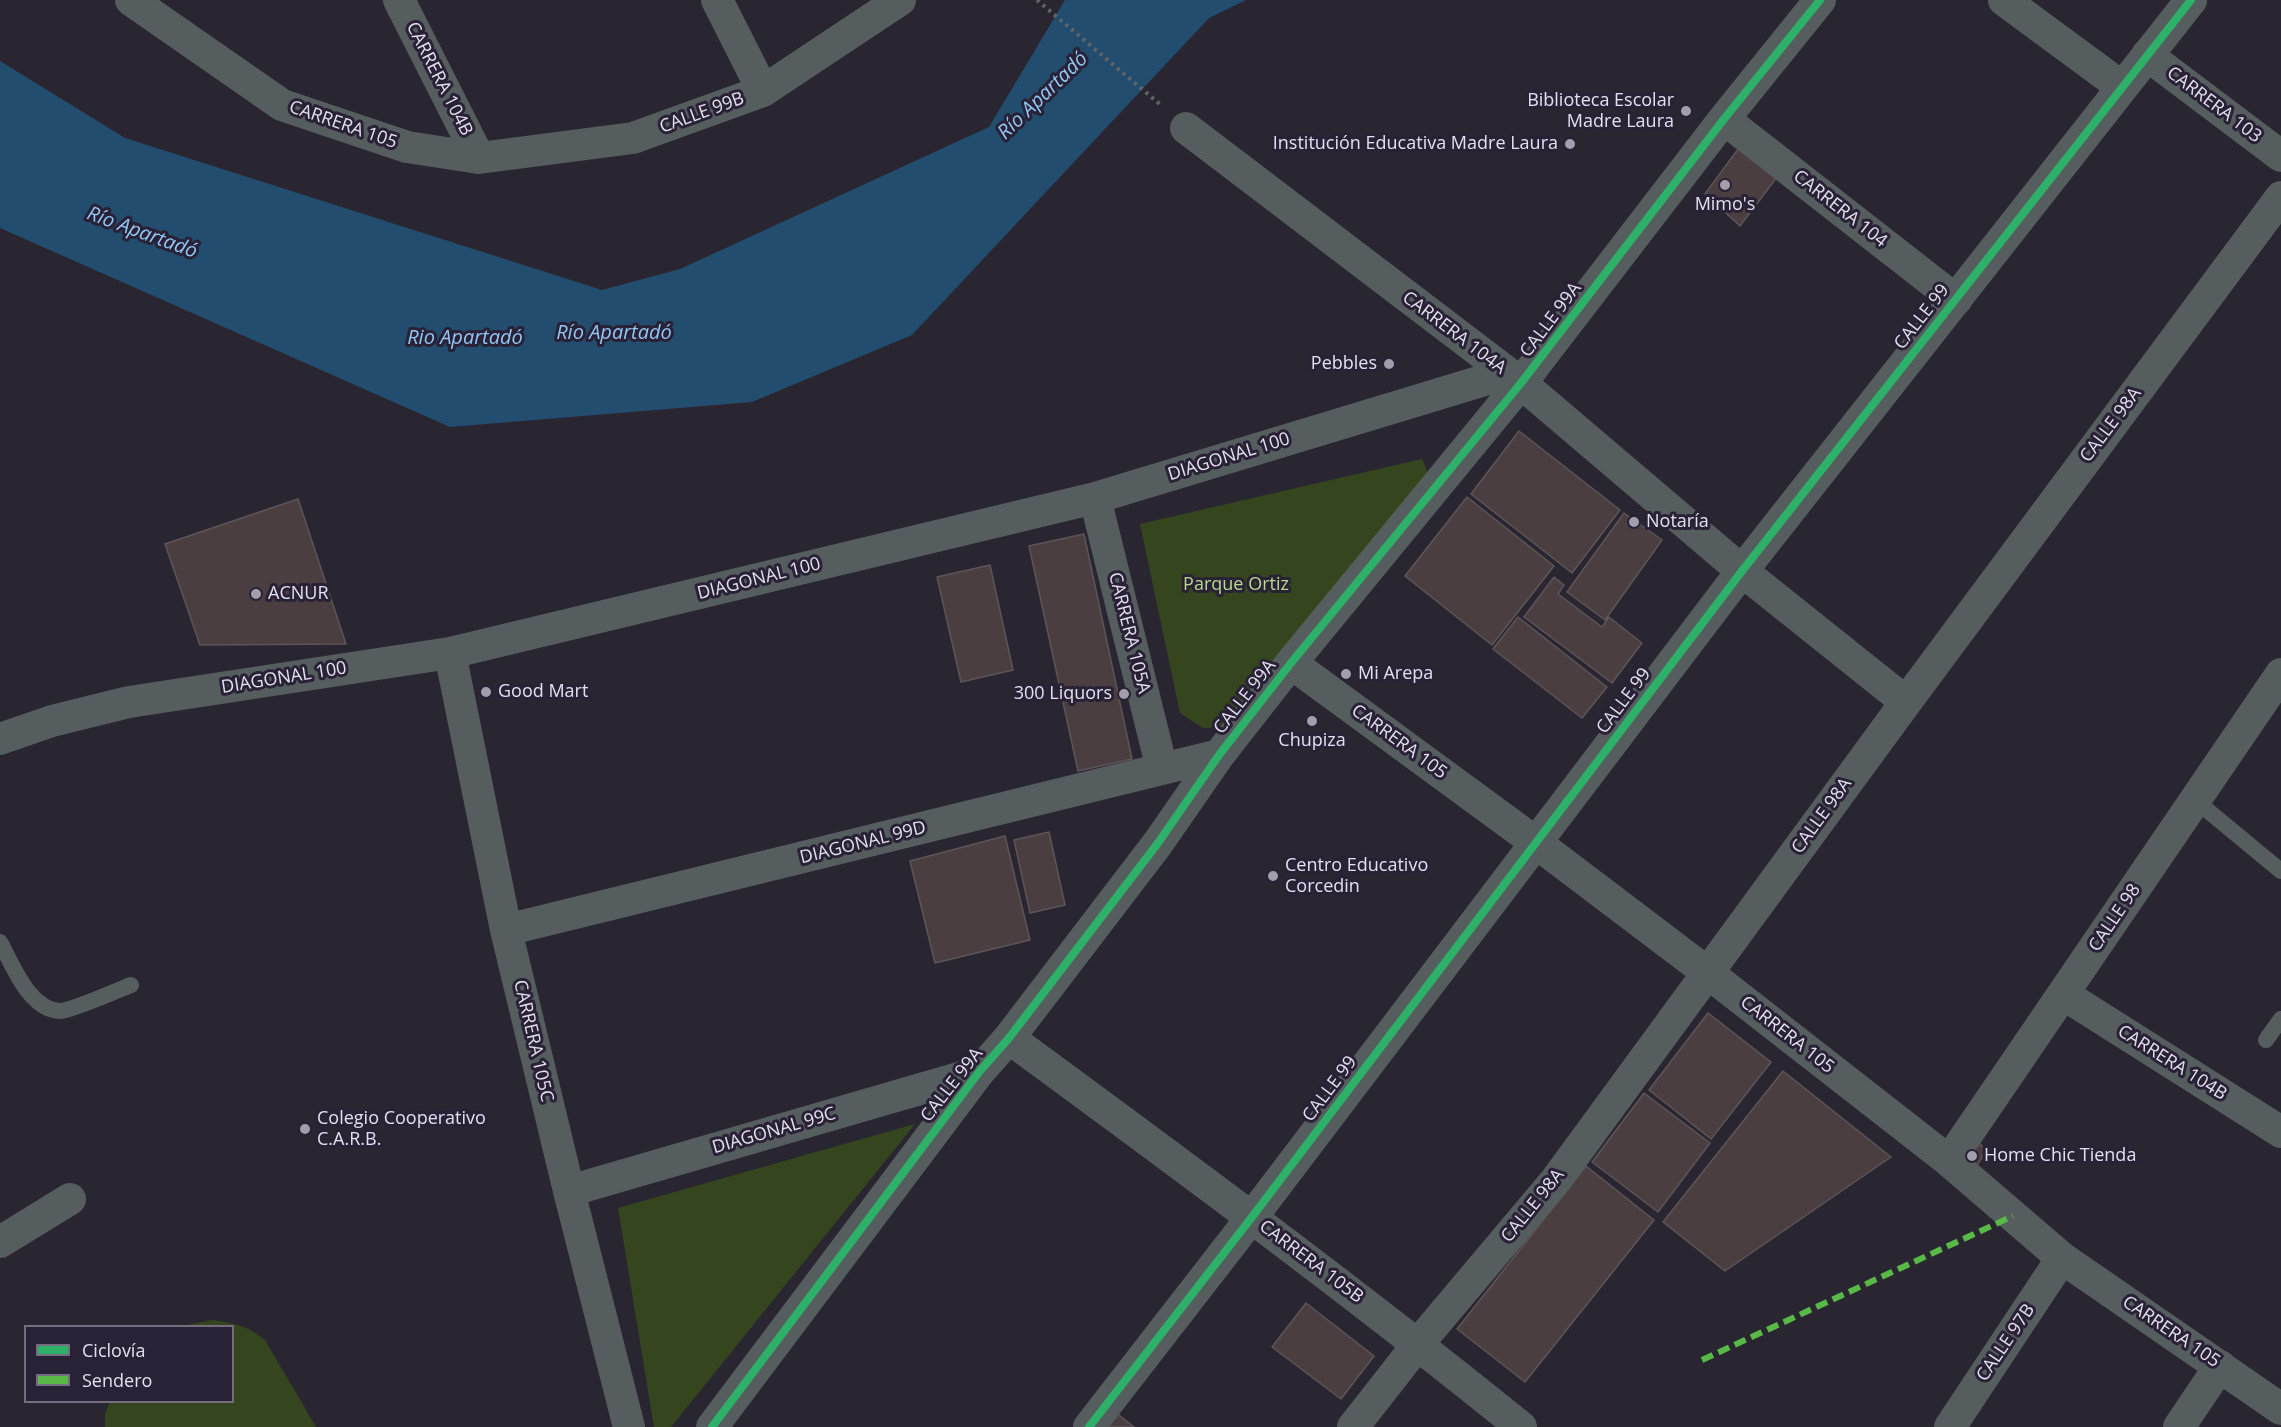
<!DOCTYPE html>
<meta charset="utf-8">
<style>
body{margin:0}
#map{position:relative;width:2281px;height:1427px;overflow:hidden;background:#2a2631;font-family:"Open Sans",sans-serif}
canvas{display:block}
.legend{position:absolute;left:24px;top:1325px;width:210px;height:78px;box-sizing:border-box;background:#292136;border:2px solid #746d80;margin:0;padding:8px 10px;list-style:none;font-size:18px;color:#e4dfee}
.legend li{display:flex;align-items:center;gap:12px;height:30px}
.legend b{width:30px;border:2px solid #746d80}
</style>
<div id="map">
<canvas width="2281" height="1427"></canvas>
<ul class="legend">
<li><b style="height:8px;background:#2db169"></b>Ciclovía</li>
<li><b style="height:8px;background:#58b947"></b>Sendero</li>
</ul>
</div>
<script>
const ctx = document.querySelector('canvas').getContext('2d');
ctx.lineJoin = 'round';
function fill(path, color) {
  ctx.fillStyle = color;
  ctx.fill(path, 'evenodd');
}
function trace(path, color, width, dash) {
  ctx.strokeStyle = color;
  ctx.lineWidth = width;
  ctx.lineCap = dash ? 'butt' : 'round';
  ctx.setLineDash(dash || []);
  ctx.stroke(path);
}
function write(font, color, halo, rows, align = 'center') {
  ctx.font = font + ' "Open Sans",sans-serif';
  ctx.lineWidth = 6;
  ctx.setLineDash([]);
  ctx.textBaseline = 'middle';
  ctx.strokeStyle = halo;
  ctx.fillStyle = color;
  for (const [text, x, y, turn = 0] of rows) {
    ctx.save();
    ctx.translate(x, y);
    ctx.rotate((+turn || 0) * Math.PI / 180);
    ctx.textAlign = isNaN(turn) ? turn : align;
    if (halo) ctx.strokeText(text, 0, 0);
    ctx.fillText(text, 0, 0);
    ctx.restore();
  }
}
const green = new Path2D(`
 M1422 459 1428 473 1227 727 1203 728 1180 713 1140 524Z
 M915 1124 671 1427H654L618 1208Z
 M212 1320C233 1323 249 1326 265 1340L316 1427H105V1414L110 1402H232V1326H182Z`);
const water = new Path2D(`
 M1065 0H1246L1209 18 912 335 752 402 450 427 0 228V61L125 138 602 290 680 269 989 127Z`);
const building = new Path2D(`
 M1741 145 1777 177 1740 226 1705 194Z
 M1519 431 1620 510 1572 573 1471 494Z
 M1467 497 1554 566 1492 645 1405 576Z
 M298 499 346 644 200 645 165 544Z
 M1624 513 1662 540 1605 620 1567 592Z
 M1084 534 1132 759 1078 771 1029 546Z
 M990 565 1013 670 961 682 937 577Z
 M1554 577 1564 585 1558 594 1602 627 1609 617 1642 643 1612 683 1524 617Z
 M1518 617 1607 687 1582 718 1493 649Z
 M1049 832 1065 905 1030 913 1014 840Z
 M1005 836 1030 940 935 963 910 861Z
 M1708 1013 1771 1062 1711 1139 1649 1090Z
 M1783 1071 1891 1157 1725 1271 1663 1222Z
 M1644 1093 1710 1143 1658 1212 1592 1162Z
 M1973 1137 1986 1150 1972 1175 1956 1162Z
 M1586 1166 1654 1220 1525 1382 1457 1329Z
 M1306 1303 1374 1356 1341 1399 1272 1347Z
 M1115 1412 1134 1427H1103Z`);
const path = new Path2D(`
 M1037 0 1162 106`);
const service = new Path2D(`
 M2195 800 2281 871
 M0 942C13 965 29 1010 60 1011 71 1011 118 990 131 985
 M2266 1040 2281 1019`);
const minor = new Path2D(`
 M131 0 282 105 407 147 479 158 633 138 763 91 900 0
 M399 0 479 158
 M717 0 763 91
 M2004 0 2122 87
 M2147 55 2281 156
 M1724 119 1956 300
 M1186 128 1521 383 1742 571 1906 702
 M1095 498 1162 769
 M450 653 506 930 569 1191 629 1427
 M1291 663 1535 842 1708 973 1949 1161 2062 1258 2281 1409
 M0 739 52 721 129 702 450 653 1095 498 1508 373
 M506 930 1219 755
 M2063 994 2281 1132
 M1009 1038C1182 1165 1354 1292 1521 1427
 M1949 1161 2281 674
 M569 1191 979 1072
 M0 1242 70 1199
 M712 1427 979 1072 1009 1038 1158 843 1219 755 1291 663 1521 383 1724 119 1820 0
 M1089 1427 1252 1217 1742 571 2191 0
 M1353 1427 1418 1344 1556 1180 1906 702 2281 197
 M1950 1427 2062 1258
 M2179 1427 2220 1366`);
const quiet = new Path2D(`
 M1702 1360 2013 1216`);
const cycleway = new Path2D(`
 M712 1427 979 1072 1009 1038 1158 843 1219 755 1291 663 1521 383 1724 119 1820 0
 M1089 1427 1252 1217 1742 571 2191 0`);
const markers = [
 [1686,111,6,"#a39eac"],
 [1570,144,6,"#a39eac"],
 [1725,185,6,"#a39eac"],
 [1389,364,6,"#a39eac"],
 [1634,522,6,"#a39eac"],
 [256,594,6,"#a39eac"],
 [1346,674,6,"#a39eac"],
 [486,692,6,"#a39eac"],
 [1124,694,6,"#a39eac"],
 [1312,721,6,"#a39eac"],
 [1273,876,6,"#a39eac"],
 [305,1129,6,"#a39eac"],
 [1972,1156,6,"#a39eac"]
];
const streetNames = [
 ["CARRERA 104B",439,79,63],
 ["CARRERA 103",2214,105,37],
 ["CALLE 99B",702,113,-20],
 ["CARRERA 105",343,125,19],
 ["CARRERA 104",1840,209,38],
 ["CALLE 99",1922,317,-52],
 ["CALLE 99A",1551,320,-53],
 ["CARRERA 104A",1454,333,37],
 ["CALLE 98A",2111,425,-53],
 ["DIAGONAL 100",1229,457,-17],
 ["DIAGONAL 100",759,579,-14],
 ["CARRERA 105A",1129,633,76],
 ["DIAGONAL 100",284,678,-9],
 ["CALLE 99A",1245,697,-52],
 ["CALLE 99",1624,701,-53],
 ["CARRERA 105",1399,742,36],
 ["CALLE 98A",1822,816,-54],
 ["DIAGONAL 99D",863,843,-14],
 ["CALLE 98",2115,918,-56],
 ["CARRERA 105",1787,1035,38],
 ["CARRERA 105C",533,1041,77],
 ["CARRERA 104B",2172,1063,32],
 ["CALLE 99A",952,1085,-52],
 ["CALLE 99",1330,1089,-53],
 ["DIAGONAL 99C",774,1131,-16],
 ["CALLE 98A",1533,1206,-51],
 ["CARRERA 105B",1311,1262,37],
 ["CARRERA 105",2171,1332,34],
 ["CALLE 97B",2006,1343,-56]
];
const poiNames = [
 ["Biblioteca Escolar",1674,101,"right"],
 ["Madre Laura",1674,122,"right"],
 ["Institución Educativa Madre Laura",1558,144,"right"],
 ["Mimo's",1725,205,"center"],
 ["Pebbles",1377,364,"right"],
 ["Notaría",1646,522],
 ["ACNUR",268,594],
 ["Mi Arepa",1358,674],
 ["Good Mart",498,692],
 ["300 Liquors",1112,694,"right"],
 ["Chupiza",1312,741,"center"],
 ["Centro Educativo",1285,866],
 ["Corcedin",1285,887],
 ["Colegio Cooperativo",317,1119],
 ["C.A.R.B.",317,1140],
 ["Home Chic Tienda",1984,1156]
];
const parkNames = [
 ["Parque Ortiz",1236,585]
];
const waterNames = [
 ["Río Apartadó",1043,96,-44],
 ["Río Apartadó",142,233,20],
 ["Río Apartadó",614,333],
 ["Rio Apartadó",465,338]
];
fill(green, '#35461e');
fill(water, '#234d6f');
fill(building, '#4a3e41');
trace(building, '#5d5558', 1.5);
trace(path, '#616568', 4, [3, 4.5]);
trace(service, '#565d5f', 16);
trace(minor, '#565d5f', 32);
trace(quiet, '#58b947', 6, [12, 6]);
trace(cycleway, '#2db169', 8);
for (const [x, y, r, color] of markers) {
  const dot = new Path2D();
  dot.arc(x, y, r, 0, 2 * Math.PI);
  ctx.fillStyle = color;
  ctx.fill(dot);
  trace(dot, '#292136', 2);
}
write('18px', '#e4dfee', '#292136', streetNames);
write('18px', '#e4dfee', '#292136', poiNames, 'left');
write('18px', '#b6da8c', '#292136', parkNames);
write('italic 20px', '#90c7f5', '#292136', waterNames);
</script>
